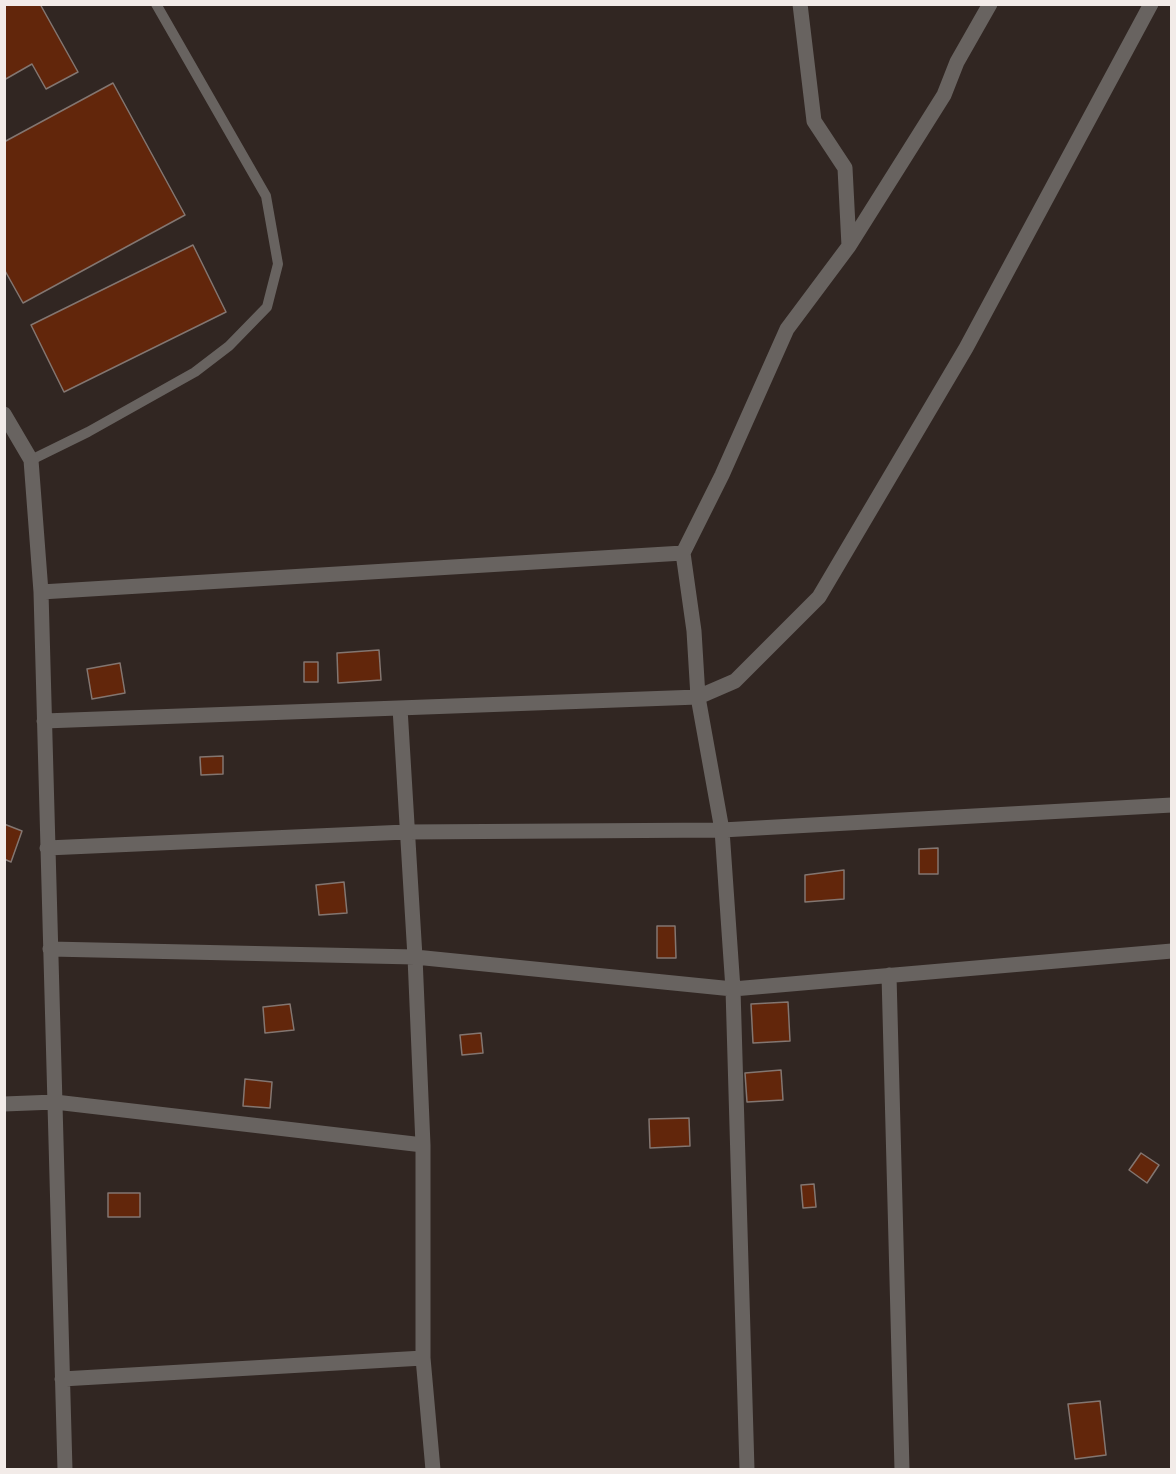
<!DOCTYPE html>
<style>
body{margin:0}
#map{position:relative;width:1176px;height:1474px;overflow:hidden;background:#312622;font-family:"Alegreya Sans",sans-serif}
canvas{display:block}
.frame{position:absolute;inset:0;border:6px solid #f2ebe8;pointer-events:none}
</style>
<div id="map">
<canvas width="1176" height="1474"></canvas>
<div class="frame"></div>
</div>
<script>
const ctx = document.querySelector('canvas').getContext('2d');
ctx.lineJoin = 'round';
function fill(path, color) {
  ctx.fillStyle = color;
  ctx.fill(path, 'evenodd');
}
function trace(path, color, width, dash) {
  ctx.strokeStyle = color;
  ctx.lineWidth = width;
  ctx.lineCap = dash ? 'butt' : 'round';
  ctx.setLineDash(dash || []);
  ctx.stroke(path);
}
const building = new Path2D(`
 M4 4H40L78 72 46 89 32 64 4 80Z
 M113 83 185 215 23 303 4 269V142Z
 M193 245 226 312 64 392 31 325Z
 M379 650 381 680 338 683 337 653Z
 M304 662H318V682H304Z
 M120 663 125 693 92 699 87 669Z
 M223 756V774L201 775 200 757Z
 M4 824 22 831 11 862 4 859Z
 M938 848V874H919V849Z
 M844 870V899L805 902V875Z
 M344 882 347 913 319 915 316 885Z
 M657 926H675L676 958H657Z
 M788 1002 790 1041 753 1043 751 1004Z
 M290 1004 294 1030 265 1033 263 1007Z
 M481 1033 483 1053 462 1055 460 1035Z
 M781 1070 783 1100 747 1102 745 1073Z
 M245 1079 272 1082 270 1108 243 1106Z
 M689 1118 690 1146 650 1148 649 1119Z
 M1141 1153 1159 1165 1147 1183 1129 1170Z
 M814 1184 816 1207 803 1208 801 1185Z
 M108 1193H140V1217H108Z
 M1100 1401 1106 1455 1075 1459 1068 1404Z`);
const service = new Path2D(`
 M31 460 88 432 195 372 229 346 267 307 278 264 266 196 156 4`);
const minor = new Path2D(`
 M800 4 814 121 845 168 849 246
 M4 414 31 460 41 592 65 1470
 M41 592 683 553
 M400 708 415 957 423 1145V1358L433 1470
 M44 721 698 697 735 681 819 597 966 348 1151 4
 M47 848 406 832 722 830 1172 805
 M50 949 415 957 733 989 1172 951
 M889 975 902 1470
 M4 1104 55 1102 423 1145
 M62 1379 423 1358
 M747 1470 733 989 722 830 698 697 694 631 683 553 722 475 787 329 849 246 944 95 957 62 990 4`);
fill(building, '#62260b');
trace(building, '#837671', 1.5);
trace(service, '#686360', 10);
trace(minor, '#686360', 15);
</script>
